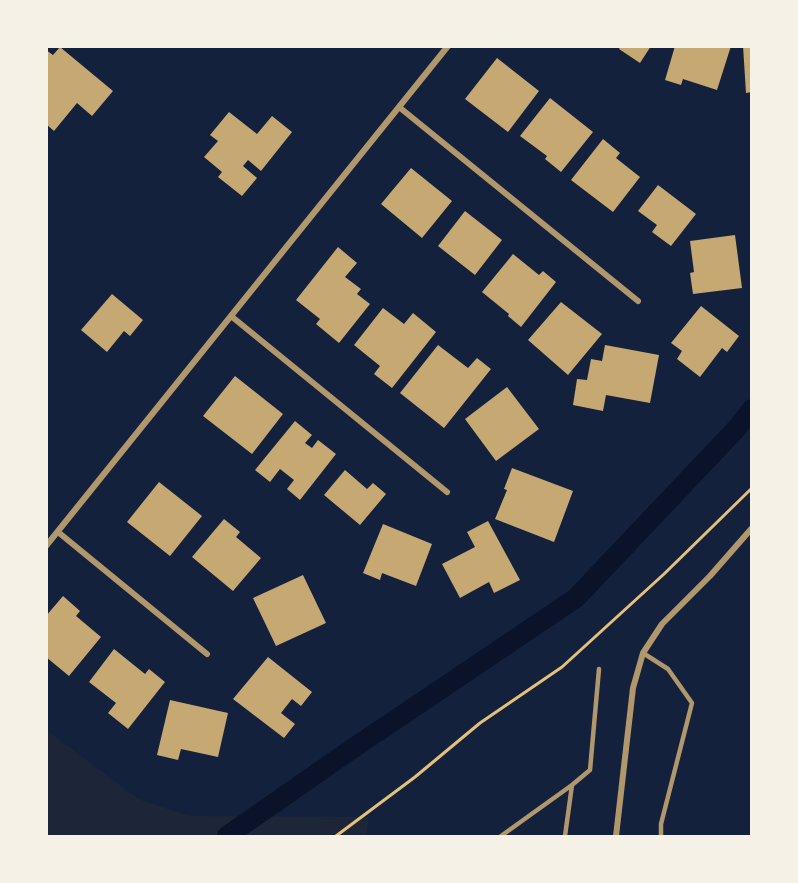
<!DOCTYPE html>
<style>
body{margin:0}
#map{position:relative;width:798px;height:883px;overflow:hidden;background:#14213d;font-family:Overpass,sans-serif}
canvas{display:block}
.frame{position:absolute;inset:0;border:48px solid #f6f1e7;pointer-events:none}
</style>
<div id="map">
<canvas width="798" height="883"></canvas>
<div class="frame"></div>
</div>
<script>
const ctx = document.querySelector('canvas').getContext('2d');
ctx.lineJoin = 'round';
function fill(path, color) {
  ctx.fillStyle = color;
  ctx.fill(path, 'evenodd');
}
function trace(path, color, width, dash) {
  ctx.strokeStyle = color;
  ctx.lineWidth = width;
  ctx.lineCap = dash ? 'butt' : 'round';
  ctx.setLineDash(dash || []);
  ctx.stroke(path);
}
const green = new Path2D(`
 M46 730 138 799 189 816 369 817 366 836H47Z`);
const canal = new Path2D(`
 M227 836 349 751 576 598 737 428 752 409`);
const building = new Path2D(`
 M621 46H651L640 63 619 49Z
 M675 46H731L717 90 683 79 681 85 665 80Z
 M743 46H752V92L746 93Z
 M60 47 113 91 92 116 77 103 54 131 46 124V50L53 55Z
 M497 58 539 91 508 132 465 99Z
 M550 98 593 132 561 172 545 159 547 156 520 136Z
 M229 112 257 134 272 116 292 132 261 171 248 160 243 166 257 178 242 196 218 177 222 172 204 157 218 141 210 135Z
 M603 139 620 153 616 158 640 177 613 212 571 180Z
 M411 168 452 201 422 238 381 204Z
 M658 185 696 214 671 246 652 232 657 225 638 211Z
 M465 211 502 240 475 275 438 246Z
 M735 235 742 288 693 294 690 273 694 272 690 241Z
 M338 247 357 263 345 277 361 289 357 294 370 304 339 343 316 324 320 319 296 300Z
 M513 254 539 275 543 271 556 282 521 327 508 316 509 314 482 292Z
 M112 294 143 320 130 336 124 331 107 352 81 330Z
 M561 302 602 334 568 375 528 340Z
 M701 306 739 336 727 352 722 348 700 377 677 359 682 351 671 343Z
 M383 308 404 324 413 313 436 332 392 388 374 374 380 366 354 345Z
 M438 345 468 368 477 358 491 369 444 428 400 393Z
 M605 345 659 355 650 403 606 395 603 411 573 405 577 379 587 380 591 359 602 361Z
 M235 376 283 414 252 454 203 416Z
 M507 387 539 429 496 461 465 419Z
 M295 421 312 435 305 443 312 448 318 440 336 454 300 500 287 489 294 480 280 469 270 482 255 470Z
 M512 468 573 491 554 542 495 519 507 490 504 489Z
 M345 470 367 489 373 483 386 494 360 525 324 495Z
 M159 482 202 516 170 556 127 522Z
 M224 519 240 532 236 537 261 558 233 591 192 557Z
 M488 521 520 580 494 593 489 582 460 598 442 564 475 547 467 532Z
 M383 524 432 544 416 586 382 573 380 580 363 573Z
 M303 575 326 623 276 646 253 598Z
 M63 596 80 611 76 616 101 637 69 676 46 657V616Z
 M114 649 145 674 149 669 165 682 128 729 108 713 116 703 89 682Z
 M268 657 312 692 301 706 292 699 281 713 295 724 284 738 233 699Z
 M170 700 228 713 218 757 181 749 178 760 157 755Z`);
const path = new Path2D(`
 M336 836 415 777 480 723 562 667 664 574 752 488`);
const service = new Path2D(`
 M643 653 668 669 692 703 661 824V836
 M501 836 572 785
 M565 836 572 785 590 770 599 669`);
const minor = new Path2D(`
 M399 107 638 301
 M231 316 447 492
 M58 532 207 654
 M46 546 448 46
 M616 836 633 688 643 653 662 624 710 576 752 528`);
fill(green, '#1d2539');
trace(canal, '#0b132b', 20);
fill(building, '#c6a872');
trace(path, '#e5c07b', 3);
trace(service, '#b1986c', 4.5);
trace(minor, '#b1986c', 6);
</script>
